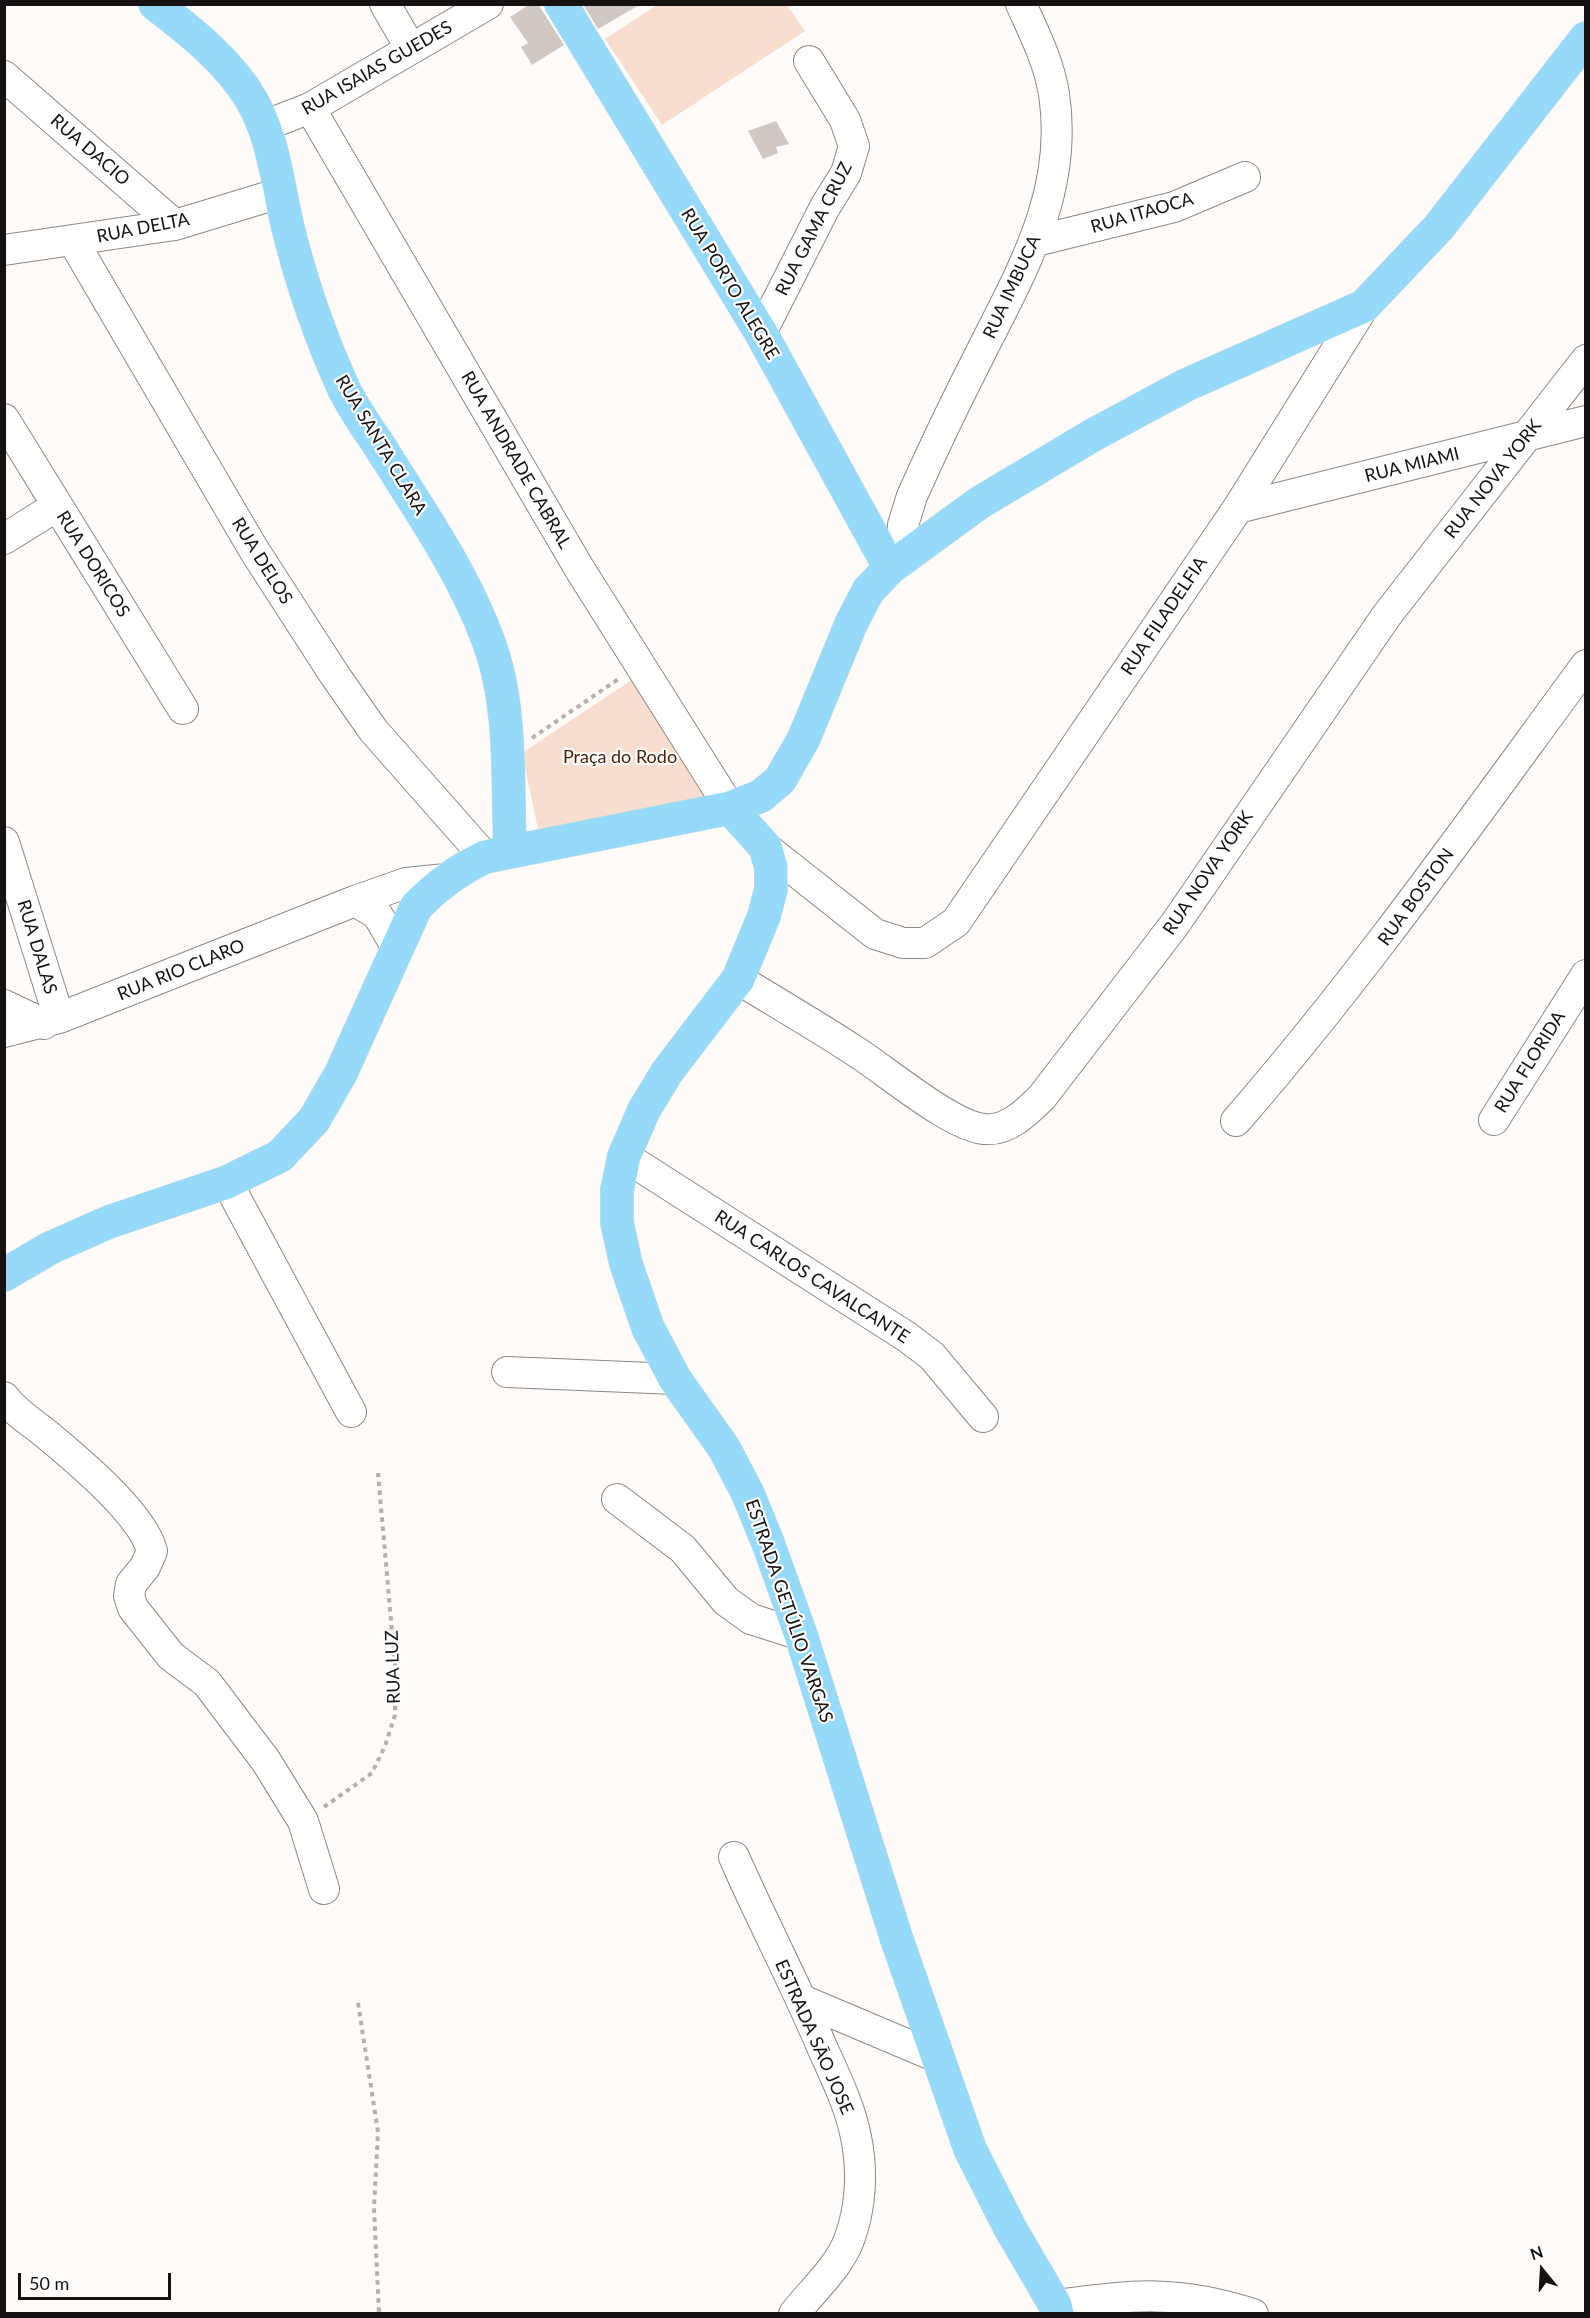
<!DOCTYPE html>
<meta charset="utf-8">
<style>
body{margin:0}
#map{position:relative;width:1590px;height:2318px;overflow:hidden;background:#fefbf9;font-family:Lato,sans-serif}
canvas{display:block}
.frame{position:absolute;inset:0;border:6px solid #151211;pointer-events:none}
.north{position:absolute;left:1512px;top:2240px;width:60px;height:60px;-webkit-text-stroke:4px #fff;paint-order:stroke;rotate:342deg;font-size:16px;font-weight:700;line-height:24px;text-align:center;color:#151211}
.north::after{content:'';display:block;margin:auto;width:21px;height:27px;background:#151211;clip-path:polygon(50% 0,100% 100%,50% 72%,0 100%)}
.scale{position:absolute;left:18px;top:2273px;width:153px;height:27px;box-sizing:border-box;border:3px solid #151211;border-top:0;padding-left:8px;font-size:18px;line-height:21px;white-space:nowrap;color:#151211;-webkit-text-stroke:4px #fff;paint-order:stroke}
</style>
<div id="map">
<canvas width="1590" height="2318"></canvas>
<div class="frame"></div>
<div class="north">N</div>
<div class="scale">50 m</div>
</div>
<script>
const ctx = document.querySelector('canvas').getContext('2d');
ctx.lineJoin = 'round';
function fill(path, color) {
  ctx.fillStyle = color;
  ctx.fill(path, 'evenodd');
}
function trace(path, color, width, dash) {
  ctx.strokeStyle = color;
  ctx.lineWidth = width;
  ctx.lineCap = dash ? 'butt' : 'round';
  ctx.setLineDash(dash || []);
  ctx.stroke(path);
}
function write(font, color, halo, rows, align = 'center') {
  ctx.font = font + ' Lato,sans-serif';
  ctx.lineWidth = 4.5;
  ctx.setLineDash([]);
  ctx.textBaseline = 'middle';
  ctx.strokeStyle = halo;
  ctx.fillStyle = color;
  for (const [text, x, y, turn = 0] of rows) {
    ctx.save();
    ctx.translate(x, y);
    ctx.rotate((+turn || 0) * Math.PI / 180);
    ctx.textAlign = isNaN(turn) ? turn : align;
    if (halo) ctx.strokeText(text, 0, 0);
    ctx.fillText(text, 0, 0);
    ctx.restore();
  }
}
const green = new Path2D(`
 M657 5H787L805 31 662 125 605 39Z
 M639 675 710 796 539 834 522 753Z`);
const building = new Path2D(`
 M530 4H538L564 45 532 65 521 47 528 43 510 17Z
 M583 4H641L598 29Z
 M776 121 789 144 776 147 778 153 763 159 748 131Z`);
const path = new Path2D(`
 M532 738 620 678
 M324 1807 372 1773 385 1746 395 1715V1666L378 1473
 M358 2003 378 2132 374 2208 379 2314`);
const minor = new Path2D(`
 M385 4 411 49
 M4 76 175 225
 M310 108 579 568 730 808
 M264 126 310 108 488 4
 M73 241 254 550 334 674 373 730 485 857
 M1036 241 1174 207 1245 177
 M4 250 175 225 280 193
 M761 333 825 207 846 173 854 146 845 120 809 61
 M4 419 183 709
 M1238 508 1586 421
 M4 539 57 506
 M902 560 903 525 912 496C933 449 955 403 979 356 1021 272 1069 193 1054 94 1049 62 1034 33 1021 4
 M4 842 59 1018
 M765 847 875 934 903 943H925L956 922 1238 508 1364 306
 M355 901 377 914 397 948
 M738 979C777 1003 817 1026 855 1051 885 1070 951 1126 984 1129 1007 1132 1027 1112 1042 1097L1175 924 1387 615 1586 360
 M4 1005 44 1024
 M4 1032 59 1018 355 901 406 883 446 879
 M1494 1120 1586 975
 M1236 1121C1362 976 1472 820 1586 665
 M624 1156 907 1337 932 1356 983 1417
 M227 1182 351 1412
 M507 1372 675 1379
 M4 1397C16 1413 30 1421 45 1433 75 1458 143 1514 152 1551L145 1567 131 1584 129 1596 133 1608 171 1656 207 1683 266 1761 303 1821 324 1889
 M617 1499 683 1549 726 1601 751 1619 801 1635
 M734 1857C762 1921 795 1983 822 2047 835 2076 850 2106 856 2137 863 2171 861 2208 849 2240 839 2267 812 2291 794 2314
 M802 2000 937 2057
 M1055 2305C1134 2295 1175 2289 1253 2314`);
const major = new Path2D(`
 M155 4C190 31 230 62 252 101 274 139 278 186 288 228 302 284 320 337 344 389 354 410 369 430 382 450 420 511 463 572 488 640 513 706 507 782 510 851
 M561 4 761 333 890 568
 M730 808 765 847 771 867V889L764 916 738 979 667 1072 644 1110 624 1156 617 1190V1223L626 1264 648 1328 675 1379 724 1448 748 1494 768 1543 801 1635 896 1937 970 2149 1010 2228 1055 2305 1057 2314
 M4 1275 50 1248 109 1222 227 1182 280 1156 314 1120 341 1073 416 907C436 886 458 870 485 857L730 808 761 796 780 780 804 738 851 624 868 591 890 568 979 503 1093 435 1186 385 1364 306 1439 227 1586 38`);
const streetNames = [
 ["RUA ISAIAS GUEDES",377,68,-30],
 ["RUA DACIO",90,150,41],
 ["RUA ITAOCA",1142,213,-16],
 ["RUA DELTA",143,228,-11],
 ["RUA GAMA CRUZ",814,229,-63],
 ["RUA PORTO ALEGRE",730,284,59],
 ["RUA IMBUCA",1012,287,-65],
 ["RUA SANTA CLARA",381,445,59],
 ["RUA ANDRADE CABRAL",516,460,60],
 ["RUA MIAMI",1412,465,-14],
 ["RUA NOVA YORK",1493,479,-52],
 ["RUA DELOS",262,561,58],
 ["RUA DORICOS",93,564,58],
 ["RUA FILADELFIA",1164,616,-56],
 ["RUA NOVA YORK",1208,873,-56],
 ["RUA BOSTON",1416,897,-54],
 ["RUA DALAS",37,947,73],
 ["RUA RIO CLARO",181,970,-22],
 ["RUA FLORIDA",1530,1062,-58],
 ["RUA CARLOS CAVALCANTE",812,1277,33],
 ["ESTRADA GETÚLIO VARGAS",789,1611,71],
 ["RUA LUZ",393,1667,-92],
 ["ESTRADA SĀO JOSE",814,2037,66]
];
const parkNames = [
 ["Praça do Rodo",620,757]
];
fill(green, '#f8decf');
fill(building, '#d0c8c3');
trace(minor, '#8f8782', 32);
trace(major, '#dad9d9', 34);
trace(path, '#b3b0ae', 4, [4.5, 4.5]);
trace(minor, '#fff', 30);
trace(major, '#95dafb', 33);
write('18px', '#151211', '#fff', streetNames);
write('18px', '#461e01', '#fff', parkNames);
</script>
